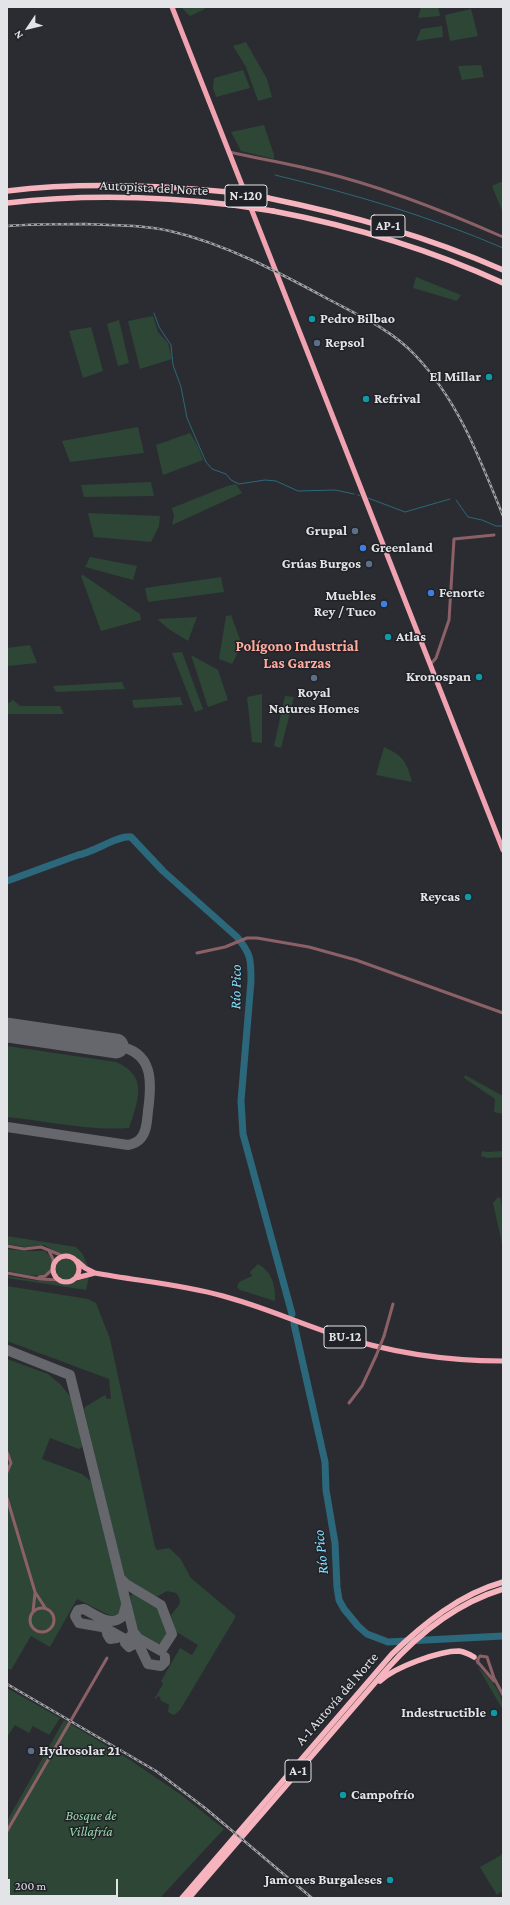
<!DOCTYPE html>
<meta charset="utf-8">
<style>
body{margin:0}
#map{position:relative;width:510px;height:1905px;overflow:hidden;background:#2b2c31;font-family:"Crimson Pro",serif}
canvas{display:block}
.frame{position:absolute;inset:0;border:8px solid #e3e4e7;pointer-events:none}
.north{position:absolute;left:8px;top:8px;width:40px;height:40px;-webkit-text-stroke:3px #212227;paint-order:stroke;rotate:235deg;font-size:11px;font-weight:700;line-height:16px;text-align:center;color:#e3e4e7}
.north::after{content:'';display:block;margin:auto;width:14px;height:18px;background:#e3e4e7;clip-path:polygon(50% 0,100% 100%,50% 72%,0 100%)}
.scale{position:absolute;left:8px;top:1879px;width:110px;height:18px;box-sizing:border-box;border:2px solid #e3e4e7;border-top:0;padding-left:5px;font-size:12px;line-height:14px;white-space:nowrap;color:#e3e4e7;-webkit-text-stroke:3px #212227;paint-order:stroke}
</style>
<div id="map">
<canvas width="510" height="1905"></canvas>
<div class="frame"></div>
<div class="north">N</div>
<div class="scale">200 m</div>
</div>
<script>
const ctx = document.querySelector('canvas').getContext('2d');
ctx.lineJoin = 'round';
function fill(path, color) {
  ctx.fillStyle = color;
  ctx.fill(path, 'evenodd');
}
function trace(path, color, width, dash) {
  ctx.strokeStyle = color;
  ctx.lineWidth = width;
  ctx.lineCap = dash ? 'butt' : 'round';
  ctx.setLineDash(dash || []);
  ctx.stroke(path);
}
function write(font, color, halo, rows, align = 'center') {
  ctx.font = font + ' "Crimson Pro",serif';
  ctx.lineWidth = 3;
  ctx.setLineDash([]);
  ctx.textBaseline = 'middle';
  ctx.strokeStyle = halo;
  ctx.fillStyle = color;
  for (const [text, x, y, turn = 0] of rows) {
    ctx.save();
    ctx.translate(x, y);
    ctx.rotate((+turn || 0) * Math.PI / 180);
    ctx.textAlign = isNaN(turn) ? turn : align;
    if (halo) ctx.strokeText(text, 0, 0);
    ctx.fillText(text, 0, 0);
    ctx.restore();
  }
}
const green = new Path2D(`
 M181 7H203L205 9 190 16Z
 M421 7H438L440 16 418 18Z
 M471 9 478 36 450 41 445 15Z
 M442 26 443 37 416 41 421 29Z
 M246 42 267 79 272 97 258 101 246 67 233 46Z
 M481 65 484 77 462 80 458 66Z
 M243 70 250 88 216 97 213 88 214 78Z
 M264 125 274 155V159L241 151 231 132Z
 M503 181V213L492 186Z
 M416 277 461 295 457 301 413 288Z
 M153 316 158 332 168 343 172 359 140 369 128 321Z
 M119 320 129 363 118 366 107 324Z
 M91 327 103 371 83 378 69 331Z
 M138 427 144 453 70 462 62 441Z
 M190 433 199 448 203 460 163 475 156 445Z
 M151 482 154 496 84 497 81 485Z
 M236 484 242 493 172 525 174 516 172 508 227 486Z
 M88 513 160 516 159 526 151 542 94 537Z
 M90 557 137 566 133 580 85 567Z
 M83 575 140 614 141 620 101 631 81 576Z
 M221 577 224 592 148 602 145 588Z
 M231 615 242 645 232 664 219 659 226 616Z
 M197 617 188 641 170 630 157 619Z
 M30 645 37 663 7 666V648Z
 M182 652 203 709 195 712 172 653Z
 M191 655 218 670 228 700 208 707Z
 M122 682 125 689 56 692 53 686Z
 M262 694V743L252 742 247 697Z
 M285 696 294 697 281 748 274 746Z
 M180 697 183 705 134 708 132 700Z
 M13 700 20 706H60L64 714H7V704Z
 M384 747C404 756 407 763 412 782L376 775Z
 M7 1046 116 1062C149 1076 138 1101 129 1128 87 1131 48 1121 7 1117Z
 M465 1075 503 1096V1114L494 1112 495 1099 464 1078Z
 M482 1151 486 1152 503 1151V1157L488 1158 481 1156Z
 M498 1197 501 1199 503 1214V1248L493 1203Z
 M7 1236 76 1247 82 1253 89 1268 83 1265 72 1255 58 1253 44 1245 26 1247 7 1244Z
 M7 1249 26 1251H45L52 1259 50 1271C38 1280 21 1273 7 1271Z
 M55 1269a11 11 0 1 1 22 0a11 11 0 1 1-22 0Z
 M258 1264C272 1272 276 1286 275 1301L240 1290 237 1287 239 1282 252 1276 250 1272Z
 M7 1276 39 1281 51 1280 66 1285 89 1277 86 1290 7 1278Z
 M7 1286 88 1299 96 1303 110 1339 155 1547 157 1550 169 1548 180 1558 191 1578 235 1615V1618L180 1710 174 1715 168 1712 169 1705 160 1700 161 1698 158 1696 156 1699 155 1698 163 1684 161 1681 180 1648 192 1655 198 1645 175 1631 171 1615C177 1607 185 1603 176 1593L167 1591 156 1597 127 1580 124 1576 84 1410 85 1407 105 1395 107 1399H111L109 1379 7 1341Z
 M7 1359 48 1374 61 1385 73 1400 84 1446 79 1449 50 1438 42 1459 82 1474 92 1482 122 1605 120 1613 111 1616 77 1599 50 1647 31 1636 11 1670 7 1668Z
 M133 1593 160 1608 168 1633 163 1643 157 1644 143 1636 137 1629 130 1597Z
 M478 1667C490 1678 503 1692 503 1710Z
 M7 1688 60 1718 49 1735 33 1726 29 1733 15 1725 7 1737Z
 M64 1720 127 1758 180 1794 224 1829 160 1898H7V1821Z
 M503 1854V1895L501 1892 497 1895 480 1867Z`);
const stream = new Path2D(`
 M275 175C353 194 429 216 503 248
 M154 313 159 327 171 345 173 365 181 387 187 418 206 462 212 469 226 474 231 480 239 484 265 480 276 481 298 491 335 490 354 494
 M358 495 360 496
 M368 498 405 512 450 499
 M456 500 468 517 482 520 496 526H503`);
const river = new Path2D(`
 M7 881 78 855C95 852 118 835 131 837L163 871 237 937C251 954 251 959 251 981L241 1101 243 1134 292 1314
 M294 1324 325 1462 326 1490 335 1543 337 1587 339 1600 344 1609 358 1626 367 1634 388 1642 503 1636`);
const taxiway = new Path2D(`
 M7 1127 128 1145C133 1144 138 1142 141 1138 147 1131 147 1120 148 1111 152 1082 154 1051 116 1046
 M7 1350 70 1375 134 1635 148 1664 161 1666 165 1662V1657
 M120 1578 126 1584 161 1605 172 1634 161 1651 138 1638 135 1634
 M126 1605 123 1616C111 1628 96 1615 84 1609L78 1610 75 1616 79 1623 102 1627 125 1639 131 1637 133 1631
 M117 1638 110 1639 107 1634 109 1630 125 1639V1643L129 1647 134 1644V1635`);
const runway = new Path2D(`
 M7 1030 116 1046`);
const minor = new Path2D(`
 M229 152C260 159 291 164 322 172 384 187 444 211 503 237
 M430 665 436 658 449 620 454 539 494 535
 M197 953 225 947 247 938H257L309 947 356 960 503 1013
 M7 1246 24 1249 41 1247 63 1256
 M49 1251 53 1259V1266
 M7 1273 40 1279 59 1280
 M39 1277 45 1276 53 1269
 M384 1336 393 1304
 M349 1403 362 1386 376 1356
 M7 1452 11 1463 7 1472
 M7 1498 35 1592 46 1609
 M30 1620a12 12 0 1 1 24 0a12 12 0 1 1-24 0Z
 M33 1612 35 1593
 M477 1661 494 1681
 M478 1663V1659L480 1656 487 1657 494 1678 503 1695
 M7 1831 107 1658`);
const trunk = new Path2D(`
 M172 7 503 850
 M53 1269a13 13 0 1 1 26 0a13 13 0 1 1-26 0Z
 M77 1261 85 1268 95 1273C138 1281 181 1284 223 1296 261 1306 296 1322 333 1334 387 1352 445 1361 503 1361
 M76 1278 95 1273`);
const motorway = new Path2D(`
 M7 191C81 182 155 185 228 192
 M268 198C350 215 426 236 503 270
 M7 203C83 194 158 196 233 205
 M273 211C352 226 429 249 503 283
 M380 1681C395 1667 439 1651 459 1651 465 1652 469 1654 474 1657
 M182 1898 392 1654C423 1624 460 1594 503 1582
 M189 1898 386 1670C417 1635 457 1603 503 1589`);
const rail = new Path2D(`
 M7 226C33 224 59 224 85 224 113 225 143 225 170 231 226 244 278 272 328 299 358 315 392 330 415 355 458 400 480 459 503 516
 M7 1684 156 1771 205 1808 312 1898`);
const minorBridge = new Path2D(`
 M376 1356 384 1336`);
const motorwayBridge = new Path2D(`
 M228 192 268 198
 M233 205 273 211`);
const markers = [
 [312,319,4,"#0f9aa8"],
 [317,343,4,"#5c6f8a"],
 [489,377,4,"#0f9aa8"],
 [366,399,4,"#0f9aa8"],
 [355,531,4,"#5c6f8a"],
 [363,548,4,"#3f7fe0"],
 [369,564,4,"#5c6f8a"],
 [431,593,4,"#3f7fe0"],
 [384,604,4,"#3f7fe0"],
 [388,637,4,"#0f9aa8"],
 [479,677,4,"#0f9aa8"],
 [314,678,4,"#5c6f8a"],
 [468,897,4,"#0f9aa8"],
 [494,1713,4,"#0f9aa8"],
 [31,1751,4,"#5c6f8a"],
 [343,1795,4,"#0f9aa8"],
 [390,1880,4,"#0f9aa8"]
];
const shields = [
 [246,196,42],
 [388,226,34],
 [345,1337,42],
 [298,1771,26]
];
const shieldNames = [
 ["N-120",246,196],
 ["AP-1",388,226],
 ["BU-12",345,1337],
 ["A-1",298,1771]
];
const streetNames = [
 ["Autopista del Norte",154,188,3],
 ["A-1 Autovía del Norte",337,1699,-49]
];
const poiNames = [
 ["Pedro Bilbao",320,319],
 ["Repsol",325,343],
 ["El Millar",481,377,"right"],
 ["Refrival",374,399],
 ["Grupal",347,531,"right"],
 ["Greenland",371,548],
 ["Grúas Burgos",361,564,"right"],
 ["Fenorte",439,593],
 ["Muebles",376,596,"right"],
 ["Rey / Tuco",376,612,"right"],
 ["Atlas",396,637],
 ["Kronospan",471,677,"right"],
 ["Royal",314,693,"center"],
 ["Natures Homes",314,709,"center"],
 ["Reycas",460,897,"right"],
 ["Indestructible",486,1713,"right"],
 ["Hydrosolar 21",39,1751],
 ["Campofrío",351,1795],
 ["Jamones Burgaleses",382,1880,"right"]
];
const parkNames = [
 ["Bosque de",91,1816],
 ["Villafría",91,1832]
];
const neighbourhoodNames = [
 ["Polígono Industrial",297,646],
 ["Las Garzas",297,663]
];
const waterNames = [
 ["Río Pico",236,987,-89],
 ["Río Pico",321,1552,-96]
];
fill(green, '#2d4635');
trace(stream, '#2c687b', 1);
trace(river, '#2c687b', 7);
trace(taxiway, '#66676c', 10);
trace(runway, '#66676c', 25);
trace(minor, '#8b6067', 3);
trace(trunk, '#f0a2b0', 5);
trace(motorway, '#f5b4be', 5.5);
trace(rail, '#a1a2a6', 2.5);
trace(rail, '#212227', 1, [3]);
trace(minorBridge, '#8b6067', 3);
trace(motorwayBridge, '#f5b4be', 5.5);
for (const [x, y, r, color] of markers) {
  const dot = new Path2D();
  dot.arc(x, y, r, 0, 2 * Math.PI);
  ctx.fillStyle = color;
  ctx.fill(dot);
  trace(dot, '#212227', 1.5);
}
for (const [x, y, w] of shields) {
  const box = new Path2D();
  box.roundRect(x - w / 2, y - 11, w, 22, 3);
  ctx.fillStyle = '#212227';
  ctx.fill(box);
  trace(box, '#e3e4e7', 1);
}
write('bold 13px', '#e3e4e7', null, shieldNames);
write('14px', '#e3e4e7', '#212227', streetNames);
write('bold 14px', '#e3e4e7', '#212227', poiNames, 'left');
write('italic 14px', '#93d8a7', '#212227', parkNames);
write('bold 15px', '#feab9f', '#212227', neighbourhoodNames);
write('italic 15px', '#83e0ff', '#212227', waterNames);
</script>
